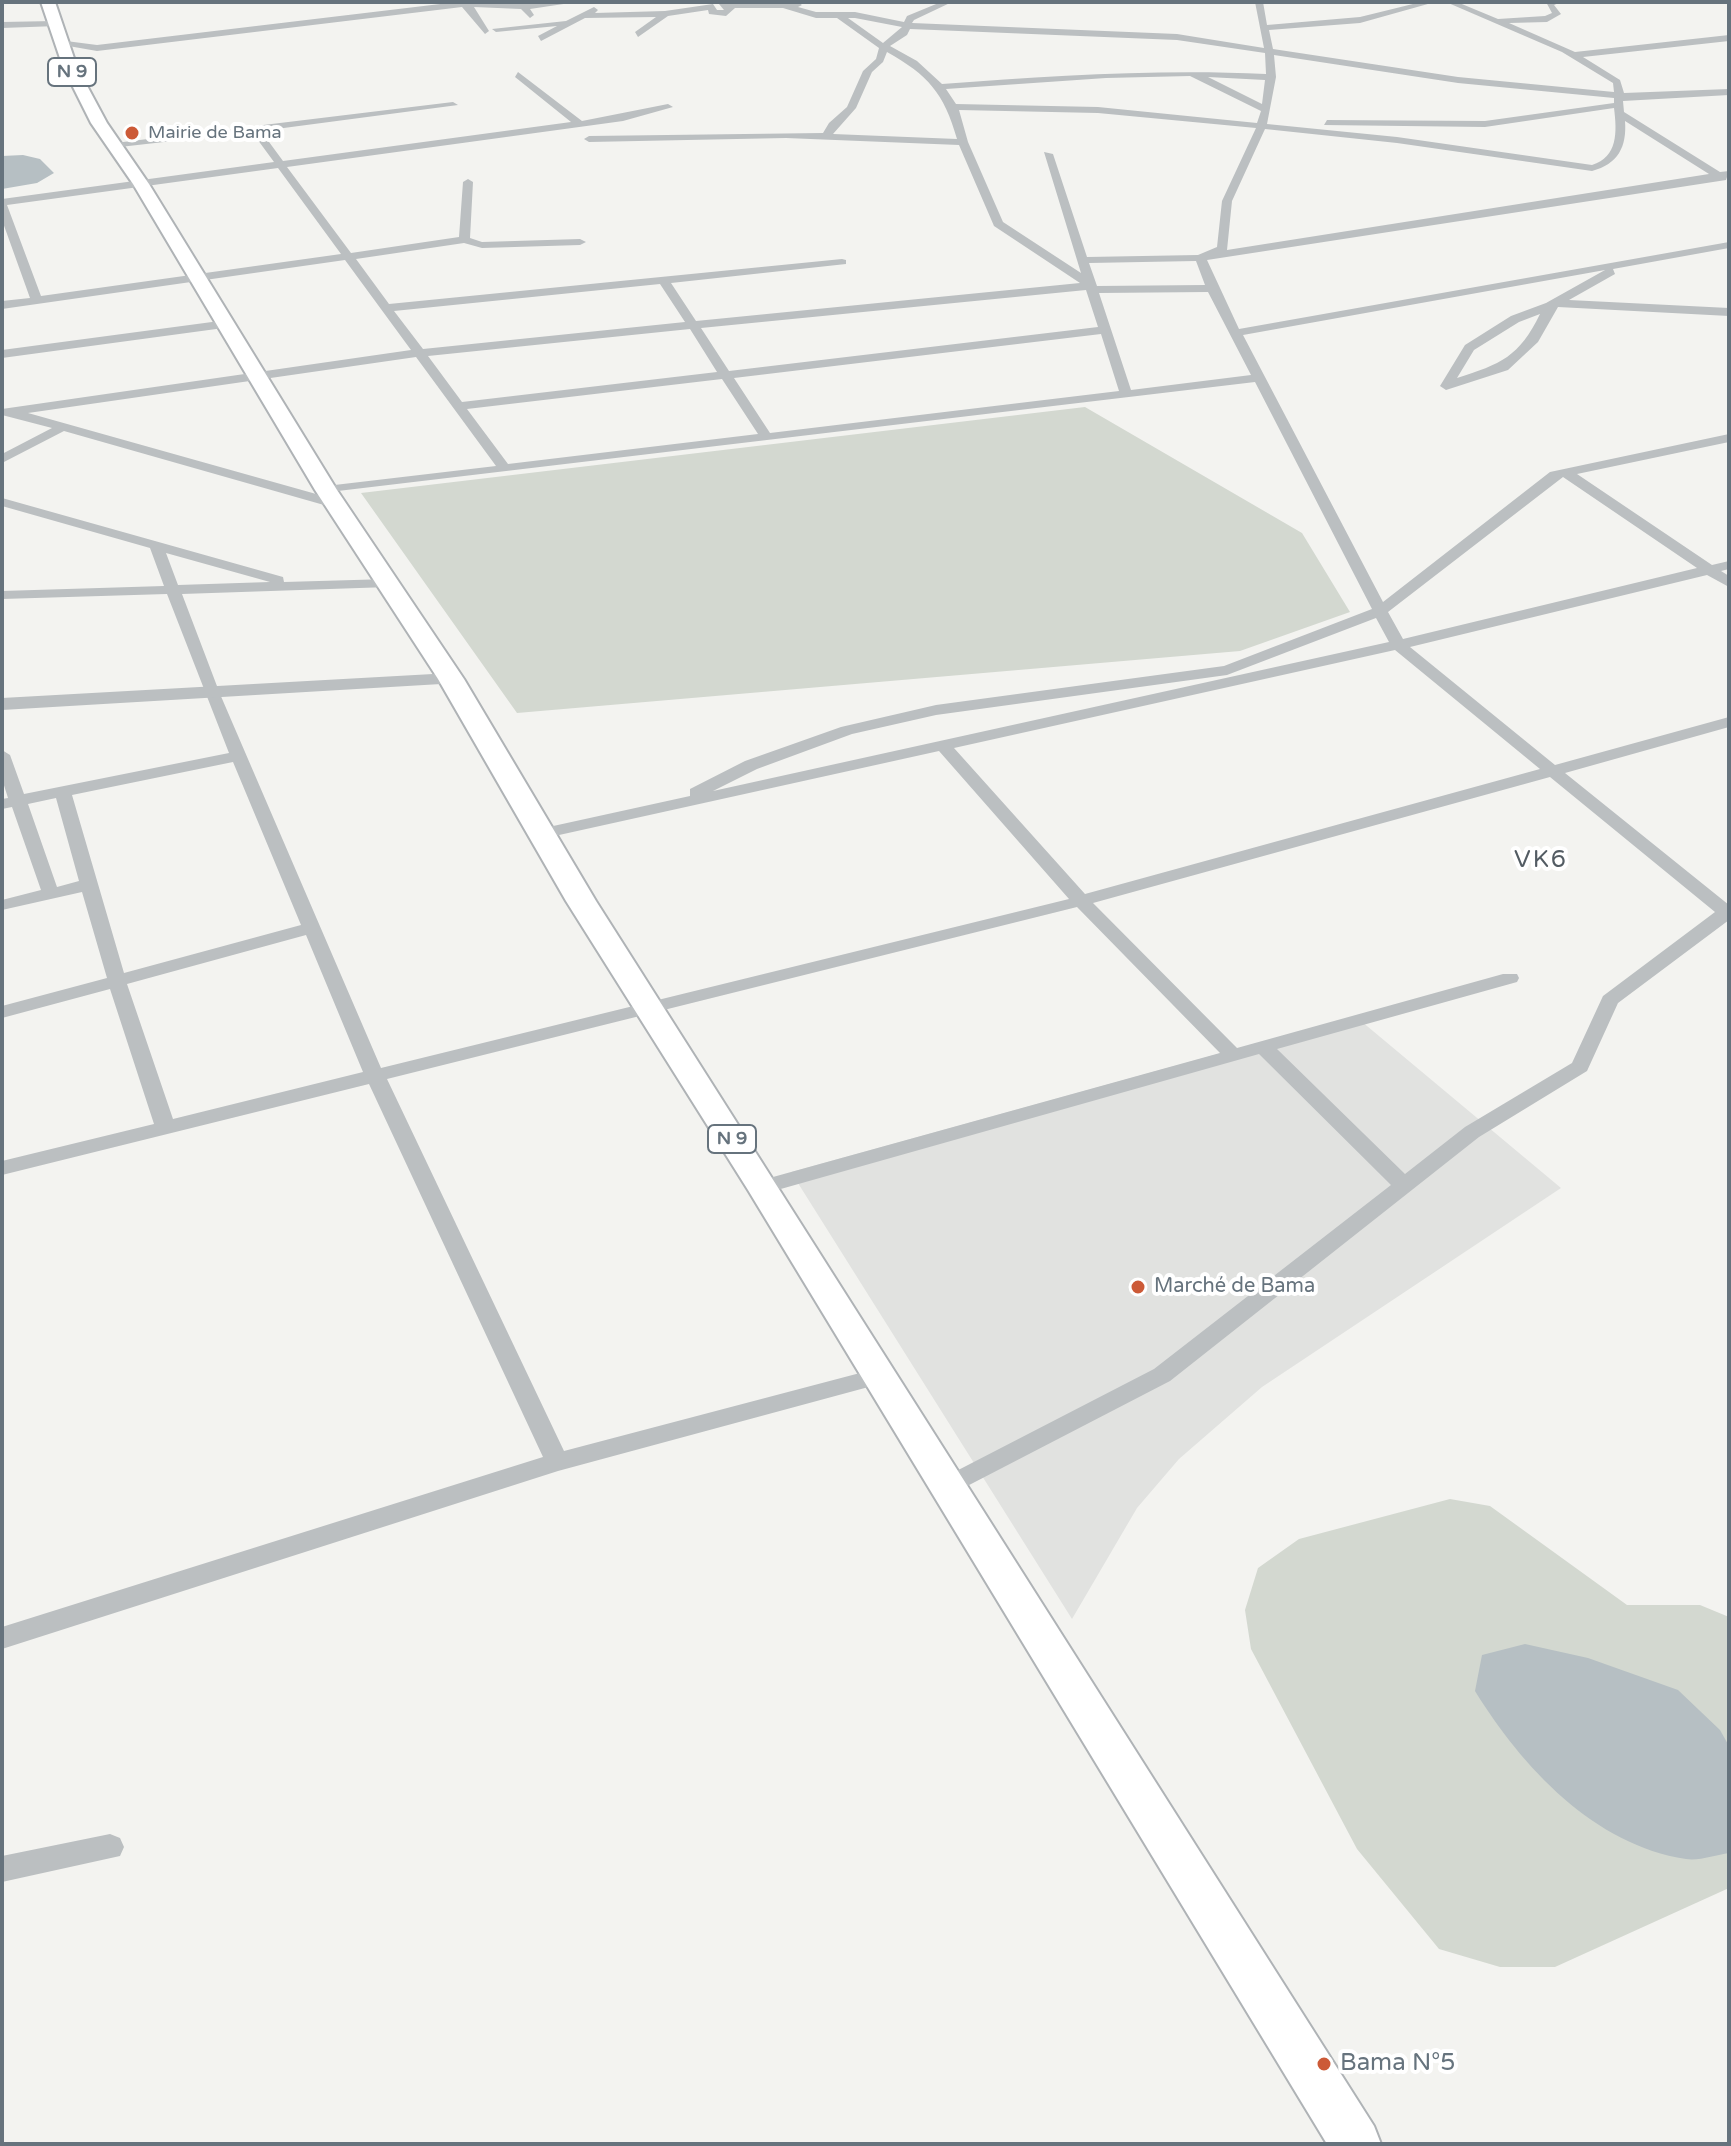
<!DOCTYPE html>
<meta charset="utf-8">
<style>
body{margin:0}
#map{position:relative;width:1731px;height:2146px;overflow:hidden;background:#f3f3f0;font-family:"Varela Round",sans-serif}
canvas{display:block}
.frame{position:absolute;inset:0;border:4px solid #66737d;pointer-events:none}
</style>
<div id="map">
<canvas width="1731" height="2146"></canvas>
<div class="frame"></div>
</div>
<script>
const ctx = document.querySelector('canvas').getContext('2d');
ctx.lineJoin = 'round';
function fill(path, color) {
  ctx.fillStyle = color;
  ctx.fill(path, 'evenodd');
}
function trace(path, color, width, dash) {
  ctx.strokeStyle = color;
  ctx.lineWidth = width;
  ctx.lineCap = dash ? 'butt' : 'round';
  ctx.setLineDash(dash || []);
  ctx.stroke(path);
}
function write(font, color, halo, rows, align = 'center') {
  ctx.font = font + ' "Varela Round",sans-serif';
  ctx.lineWidth = 8;
  ctx.setLineDash([]);
  ctx.textBaseline = 'middle';
  ctx.strokeStyle = halo;
  ctx.fillStyle = color;
  for (const [text, x, y, turn = 0] of rows) {
    ctx.save();
    ctx.translate(x, y);
    ctx.rotate((+turn || 0) * Math.PI / 180);
    ctx.textAlign = isNaN(turn) ? turn : align;
    if (halo) ctx.strokeText(text, 0, 0);
    ctx.fillText(text, 0, 0);
    ctx.restore();
  }
}
const built = new Path2D(`
 M1355 1016 1561 1188 1262 1387 1179 1459 1137 1508 1072 1619 791 1172Z`);
const green = new Path2D(`
 M1085 407 1302 533 1350 612 1240 651 517 713 361 493Z
 M1450 1499 1490 1506 1627 1605H1700L1729 1617V1888L1555 1967H1500L1439 1949 1357 1849 1251 1649 1245 1610 1258 1568 1299 1539Z`);
const water = new Path2D(`
 M23 155 40 159 54 173 37 183 2 189V156Z
 M1525 1644 1588 1658 1678 1690 1720 1730 1729 1746V1853C1716 1855 1699 1861 1686 1859 1594 1845 1522 1767 1475 1691L1482 1655Z`);
const minor = new Path2D(`
 M457 2H577L530 9 534 15 530 18 521 9 474 7 489 31 485 34 462 7 97 51 57 44 66 41 97 45Z
 M798 2 802 5 798 7 816 12H855L904 22 907 16 941 2H952L914 20 912 23 1177 34 1264 48 1255 2H1263L1267 25 1360 17 1421 2H1435L1360 23 1269 30 1273 49 1458 77 1614 92 1613 83 1562 52 1446 2H1457L1498 19 1545 16 1552 13 1546 2H1561L1554 5 1561 14 1547 22 1509 23 1575 52 1729 35V41L1583 57 1620 80 1624 93 1729 89V95L1623 101 1624 112 1720 172 1729 171 1726 180 1207 260 1239 329 1729 242V248L1613 269 1615 274 1569 300 1729 308V316L1558 307 1538 342 1508 370 1446 390 1440 386 1465 345 1511 316 1546 303 1605 270 1243 335 1383 602 1550 472 1729 434V442L1577 474 1712 565 1729 561V569L1721 571 1729 576V587L1707 575 1410 647 1555 765 1729 717V727L1565 773 1729 905V920L1618 1003 1587 1071 1479 1137 1170 1381 946 1497 937 1495 934 1488 937 1481 1154 1369 1391 1185 1259 1054 763 1194 755 1192 752 1187 755 1182 1220 1053 1077 907 387 1079 564 1451 879 1368 887 1370 891 1376 887 1382 558 1471 2 1649V1627L543 1457 369 1084 2 1175V1161L154 1124 110 989 2 1018V1006L107 978 82 892 2 910V900L41 890 12 807 2 809V799L8 798 2 779V750L10 755 24 794 229 753 167 594 2 599V591L164 586 150 548 2 506V498L283 577 284 582 389 579 396 583 389 587 182 594 220 694 381 1068 1069 899 939 751 541 839 532 834 535 830 690 796V789L745 761 841 727 936 705 1224 666 1372 609 1255 382 321 493 319 490 326 486 496 466 416 357 28 413 341 501V507H331L64 431 2 463V454L52 428 2 415V409L411 350 345 260 2 309V301L30 298 2 220V199L274 162 252 132 111 148 115 143 453 102 458 105 261 131 283 161 571 122 515 77 518 72 582 121 668 104 673 107 623 121 287 167 351 253 459 237 463 182 468 179 473 182 470 238 482 242 580 239 586 242 580 245 482 248 464 243 356 259 389 304 842 259 846 260V264L671 283 696 321 1080 283 994 226 959 145 786 138 589 142 584 139 589 136 823 133 829 123 847 107 863 71 876 59 879 48 837 18H816L783 8H735L726 16 709 14 708 10 668 16 638 37 635 32 656 17 585 18 541 41 538 36 557 26 496 32 492 29 566 21 594 7 598 10 595 13 665 11 713 4 717 10H724L719 4ZM848 18H855L902 27 883 43ZM910 29 1177 40 1265 53 1266 74C1157 69 1051 76 942 84L917 61 890 46 907 35ZM887 52C928 75 944 93 957 139L833 134 856 108 872 72 883 62ZM1274 55 1458 83 1614 98V103L1485 121 1327 120 1324 125 1485 127 1614 108C1617 132 1618 157 1592 165L1397 137 1267 124 1276 77ZM1190 76 1261 111 1257 123 1098 107 956 104 946 89 1106 78ZM1208 77 1265 80 1262 104ZM959 110 1098 113 1256 128 1222 201 1217 247 1198 255 1087 257 1053 154 1044 152 1081 273 1003 222 968 142ZM1625 121 1709 174 1227 250 1232 201 1265 129 1397 143 1592 171C1618 164 1627 147 1625 121ZM278 168 341 254 41 296 7 205ZM1196 261 1205 285 1097 286 1089 263ZM660 284 685 322 423 349 394 311ZM1086 290 1098 327 729 371 701 328ZM1208 292 1251 375 1131 390 1099 293ZM1540 314C1519 357 1501 364 1457 378L1474 350 1519 322ZM690 329 717 372 462 402 428 356ZM1101 334 1119 391 770 433 734 378ZM722 379 758 434 508 464 467 409ZM1563 477 1697 568 1403 639 1388 612ZM166 553 270 582 178 585ZM1376 618 1389 642 713 791 757 769 852 734 936 715 1227 675ZM1395 650 1540 769 1085 894 954 748ZM233 762 301 925 124 973 72 795ZM1550 777 1715 912 1603 996 1572 1063 1465 1127 1405 1174 1277 1049 1517 982 1519 978 1517 974H1503L1237 1048 1093 903ZM56 798 79 881 57 887 28 804ZM306 935 363 1072 173 1119 127 984Z
 M54 21 57 26 2 28V22Z
 M227 320 233 324 231 327 2 358V350Z
 M110 1834 120 1838 124 1847 120 1856 2 1882V1856Z`);
const tertiary = new Path2D(`
 M451 673 458 675 461 679 458 683 2 710V698Z`);
const primary = new Path2D(`
 M41 2H55L77 67 107 123 149 184 337 490 464 679 596 901 1374 2126 1381 2144H1327L748 1190 566 901 438 679 315 490 133 184 91 123 63 67Z`);
const markers = [
 [132,133,8,"#cc5a37"],
 [1138,1287,8,"#cc5a37"],
 [1324,2064,8,"#cc5a37"]
];
const shields = [
 [72,72,48],
 [732,1139,48]
];
const shieldNames = [
 ["N 9",72,72],
 ["N 9",732,1139]
];
const farPoinames = [
 ["Mairie de Bama",148,133]
];
const poiNames = [
 ["Marché de Bama",1154,1287]
];
const quarterNames = [
 ["VK6",1541,861]
];
const nearPoinames = [
 ["Bama N°5",1340,2064]
];
fill(built, '#e1e2e0');
fill(green, '#d3d8d0');
fill(water, '#b6bfc3');
trace(primary, '#afb3b6', 4);
fill(minor, '#bbbfc1');
fill(tertiary, '#bbbfc1');
fill(primary, '#fff');
for (const [x, y, r, color] of markers) {
  const dot = new Path2D();
  dot.arc(x, y, r, 0, 2 * Math.PI);
  ctx.fillStyle = color;
  ctx.fill(dot);
  trace(dot, '#fff', 3);
}
for (const [x, y, w] of shields) {
  const box = new Path2D();
  box.roundRect(x - w / 2, y - 14, w, 28, 6);
  ctx.fillStyle = '#fff';
  ctx.fill(box);
  trace(box, '#66737d', 2);
}
write('bold 18px', '#66737d', null, shieldNames);
write('18px', '#66737d', '#fff', farPoinames, 'left');
write('20px', '#66737d', '#fff', poiNames, 'left');
ctx.letterSpacing = '2px';
write('24px', '#535c63', '#fff', quarterNames);
ctx.letterSpacing = '0px';
write('24px', '#66737d', '#fff', nearPoinames, 'left');
</script>
